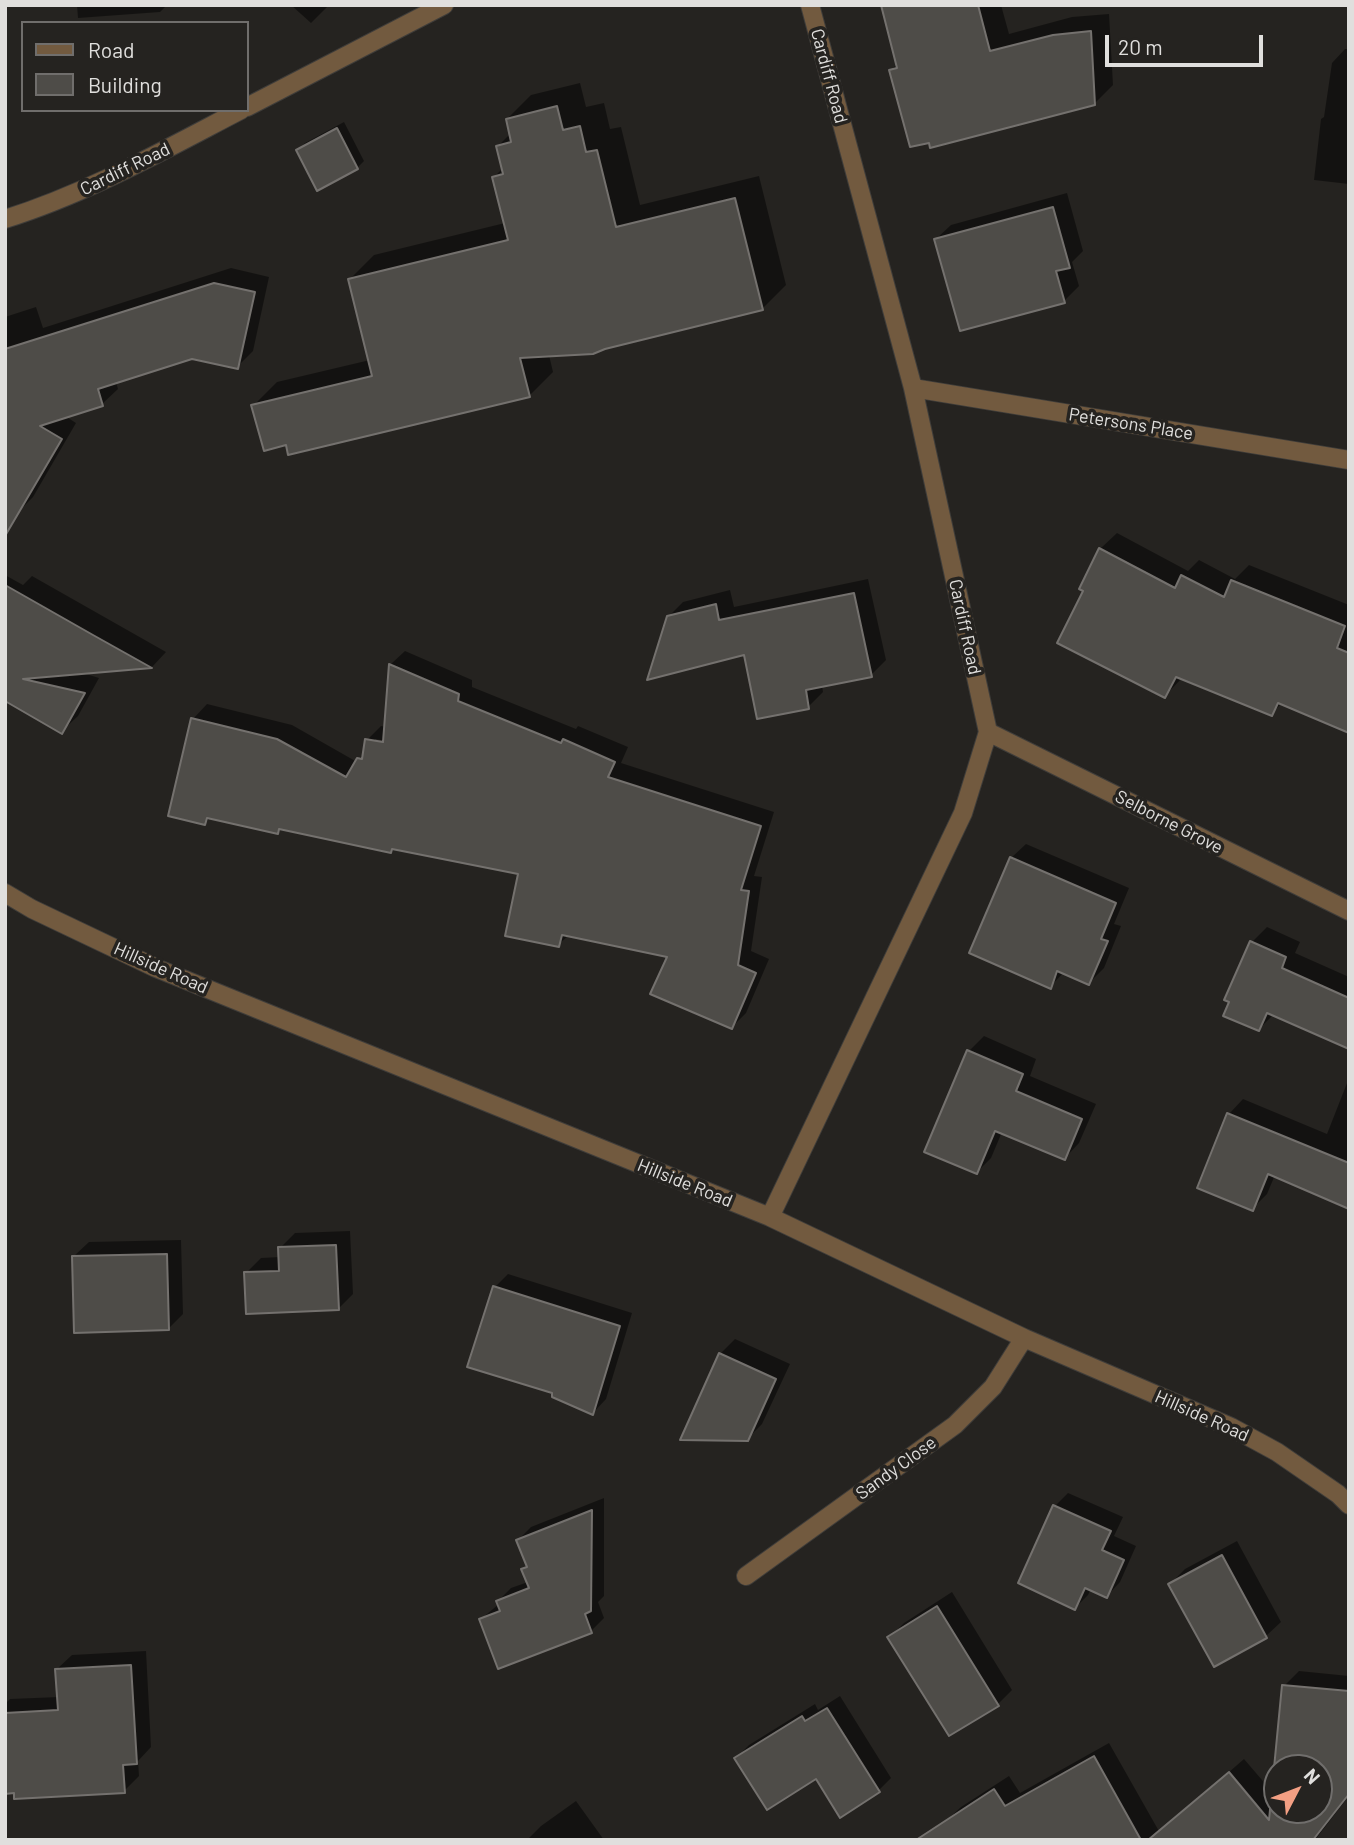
<!DOCTYPE html>
<style>
body{margin:0}
#map{position:relative;width:1354px;height:1845px;overflow:hidden;background:#252320;font-family:Barlow,sans-serif}
canvas{display:block}
.frame{position:absolute;inset:0;border:7px solid #e0dfdd;pointer-events:none}
.legend{position:absolute;left:21px;top:21px;width:228px;height:91px;box-sizing:border-box;background:#252320;border:2px solid #706e6c;margin:0;padding:9px 12px;list-style:none;font-size:21px;color:#e0dfdd}
.legend li{display:flex;align-items:center;gap:14px;height:35px}
.legend b{width:35px;border:2px solid #706e6c}
.north{position:absolute;left:1263px;top:1754px;width:70px;height:70px;box-sizing:border-box;background:#252320;border:2px solid #706e6c;border-radius:50%;rotate:48deg;font-size:19px;font-weight:700;line-height:28px;text-align:center;color:#e0dfdd}
.north::after{content:'';display:block;margin:auto;width:24px;height:32px;background:#f39f83;clip-path:polygon(50% 0,100% 100%,50% 72%,0 100%)}
.scale{position:absolute;left:1105px;top:35px;width:158px;height:32px;box-sizing:border-box;border:4px solid #e0dfdd;border-top:0;padding-left:9px;font-size:21px;line-height:24px;white-space:nowrap;color:#e0dfdd;-webkit-text-stroke:5px #252320;paint-order:stroke}
</style>
<div id="map">
<canvas width="1354" height="1845"></canvas>
<div class="frame"></div>
<ul class="legend">
<li><b style="height:9px;background:#725a3f"></b>Road</li>
<li><b style="height:19px;background:#4e4c48"></b>Building</li>
</ul>
<div class="north">N</div>
<div class="scale">20 m</div>
</div>
<script>
const ctx = document.querySelector('canvas').getContext('2d');
ctx.lineJoin = 'round';
function fill(path, color) {
  ctx.fillStyle = color;
  ctx.fill(path, 'evenodd');
}
function trace(path, color, width, dash) {
  ctx.strokeStyle = color;
  ctx.lineWidth = width;
  ctx.lineCap = dash ? 'butt' : 'round';
  ctx.setLineDash(dash || []);
  ctx.stroke(path);
}
function write(font, color, halo, rows, align = 'center') {
  ctx.font = font + ' Barlow,sans-serif';
  ctx.lineWidth = 7;
  ctx.setLineDash([]);
  ctx.textBaseline = 'middle';
  ctx.strokeStyle = halo;
  ctx.fillStyle = color;
  for (const [text, x, y, turn = 0] of rows) {
    ctx.save();
    ctx.translate(x, y);
    ctx.rotate((+turn || 0) * Math.PI / 180);
    ctx.textAlign = isNaN(turn) ? turn : align;
    if (halo) ctx.strokeText(text, 0, 0);
    ctx.fillText(text, 0, 0);
    ctx.restore();
  }
}
const shadow = new Path2D(`
 M77 5H167L160 12 78 18Z
 M291 5H329L311 23Z
 M882 5H1001L1009 34 1072 17 1109 14 1113 85 1094 104 891 70 898 63Z
 M1345 49H1349V184L1314 180 1321 119 1324 117 1332 63Z
 M580 83 586 107 604 103 610 129 621 127 640 205 759 176 786 285 762 309 549 355 553 372 529 396 287 443 253 406 277 382 370 360 350 279 374 255 505 223 494 177 503 168 498 146 511 133 507 119 531 95Z
 M344 122 364 161 357 168 318 189 298 150 305 143Z
 M1067 193 1083 251 1072 262 1079 286 1064 301 936 239 951 225Z
 M231 268 269 277 253 351 237 367 192 358 116 382 118 389 102 404 65 416 76 423 33 497 18 512 5 505V317L36 307 43 328Z
 M1117 533 1188 571 1199 560 1235 579 1249 565 1349 605V731L1282 703 1272 713 1182 678 1165 696 1086 590 1100 549Z
 M5 575 23 585 32 576 166 652 152 667 80 672 99 678 78 716 62 731 5 699Z
 M868 579 886 660 871 675 822 685 823 692 808 707 745 653 668 617 683 602 730 590 734 607Z
 M405 651 472 680V687L576 729 578 726 628 747 621 763 774 812 754 876 762 877 751 951 769 959 746 1013 732 1027 669 956 569 935 558 945 520 872 394 848 391 851 281 828 277 832 211 817 205 823 193 719 207 704 292 725 357 762 364 753 367 740 381 726 386 727 391 664ZM375 739 392 742 375 743Z
 M1026 844 1129 888 1114 924 1121 926 1104 968 1089 983 1064 972 1050 987 1011 858Z
 M1267 927 1300 942 1295 953 1349 977V992L1336 1020 1274 1014 1259 1029 1226 999 1252 942Z
 M984 1036 1036 1059 1030 1076 1096 1104 1079 1143 1065 1158 1002 1132 991 1158 977 1172 969 1051Z
 M1349 1078V1207L1275 1175 1267 1194 1252 1209 1229 1114 1243 1099 1327 1134Z
 M350 1231 353 1294 338 1309 246 1273 261 1258 280 1257V1248L295 1233Z
 M181 1240 183 1314 168 1329 74 1256 89 1242Z
 M508 1274 632 1313 606 1399 593 1413 554 1392 495 1287Z
 M735 1339 790 1364 762 1424 747 1439 720 1354Z
 M1068 1493 1123 1517 1114 1536 1136 1546 1120 1582 1107 1596 1091 1589 1088 1595 1075 1608 1055 1506Z
 M604 1498V1596L598 1602 604 1618 591 1631 481 1619 499 1604 498 1601 511 1588 528 1582 523 1569 528 1564 518 1540 531 1527Z
 M1237 1541 1281 1622 1266 1636 1215 1665 1170 1584 1185 1569Z
 M952 1592 1012 1690 998 1704 889 1638 904 1623Z
 M146 1651 151 1747 138 1761 139 1776 124 1791 5 1792V1704L10 1699 59 1697 57 1669 72 1655Z
 M1299 1671 1349 1676V1796L1315 1840H1231L1197 1800 1244 1759 1274 1794 1284 1686ZM1277 1768H1319V1810H1277Z
 M840 1696 891 1778 878 1791 736 1758 749 1745 815 1704 818 1710Z
 M1109 1743 1164 1840H947L946 1821 961 1807 1009 1776 1020 1793Z
 M576 1801 604 1840H527L541 1826Z`);
const building = new Path2D(`
 M881 5H978L990 51 1053 35 1091 31 1095 105 930 148 929 143 910 147 889 70 897 68Z
 M557 106 563 130 580 126 586 152 597 150 616 227 735 198 763 310 605 349 593 354 520 358 530 397 288 455 286 445 264 451 251 405 372 376 348 279 508 240 492 177 503 174 496 146 511 142 506 119Z
 M337 128 358 169 317 191 296 150Z
 M1053 207 1070 268 1056 271 1065 303 960 331 934 239Z
 M214 283 255 292 238 369 192 359 98 389 103 406 40 426 62 439 5 536V349Z
 M1099 548 1175 588 1181 575 1224 597 1231 580 1345 626 1337 648 1349 653V733L1278 703 1272 716 1176 677 1165 698 1057 643 1083 591 1079 589Z
 M5 585 93 635 152 668 23 679 85 693 62 734 5 701Z
 M854 593 872 677 806 690 809 709 757 719 744 655 647 680 667 616 716 604 719 620Z
 M389 664 459 694 458 701 561 743 563 739 615 762 608 777 761 826 741 890 749 891 738 965 756 973 732 1029 650 994 667 957 562 935 559 947 505 936 518 874 392 849 391 853 279 829 278 834 207 818 205 825 168 816 191 718 277 739 346 777 357 758 362 759 365 739 383 742Z
 M1010 857 1116 903 1101 939 1108 941 1089 985 1057 971 1051 989 969 953Z
 M1250 941 1286 957 1282 968 1349 998V1049L1267 1013 1259 1031 1223 1016 1229 1002 1224 1000Z
 M967 1050 1023 1074 1016 1091 1082 1119 1065 1160 995 1131 977 1174 924 1152Z
 M1227 1113 1349 1163V1209L1268 1174 1253 1211 1197 1188Z
 M336 1245 339 1310 246 1314 244 1272 279 1271 278 1247Z
 M167 1254 169 1330 74 1333 72 1256Z
 M493 1286 620 1326 593 1415 552 1397V1393L467 1367Z
 M719 1353 776 1379 748 1441 680 1440Z
 M1053 1505 1111 1531 1102 1550 1124 1560 1107 1598 1085 1588 1075 1610 1018 1583Z
 M592 1510 591 1611 585 1614 592 1633 498 1669 479 1619 500 1611 496 1601 529 1588 521 1569 527 1567 516 1540Z
 M1222 1555 1267 1638 1214 1667 1168 1584Z
 M937 1606 999 1706 949 1736 887 1637Z
 M131 1665 137 1764 123 1765 125 1793 14 1799V1793L5 1794V1713L58 1710 55 1669Z
 M1282 1685 1349 1691V1794L1313 1840H1148L1229 1772 1269 1820ZM1277 1768H1319V1810H1277Z
 M827 1708 880 1792 840 1818 816 1779 767 1810 734 1758 802 1716 805 1721Z
 M1094 1756 1141 1840H916L994 1789 1005 1806Z`);
const street = new Path2D(`
 M247 107 444 5
 M5 219C88 193 164 150 241 110
 M913 388 1349 460
 M988 732 1349 911
 M5 893 32 909 156 968 770 1217 1024 1338 1231 1427 1277 1452 1338 1494 1349 1505
 M770 1217 963 813 988 732 913 388 810 5
 M746 1576 955 1425 993 1387 1024 1338`);
const streetNames = [
 ["Cardiff Road",829,76,75],
 ["Cardiff Road",125,169,-26],
 ["Petersons Place",1131,424,9],
 ["Cardiff Road",965,627,78],
 ["Selborne Grove",1169,822,27],
 ["Hillside Road",161,968,24],
 ["Hillside Road",685,1183,22],
 ["Hillside Road",1202,1416,24],
 ["Sandy Close",896,1468,-36]
];
fill(shadow, '#0007');
fill(building, '#4e4c48');
trace(building, '#74716e', 2);
trace(street, '#3f3d3a', 20);
trace(street, '#725a3f', 18);
write('18px', '#e0dfdd', '#252320', streetNames);
</script>
